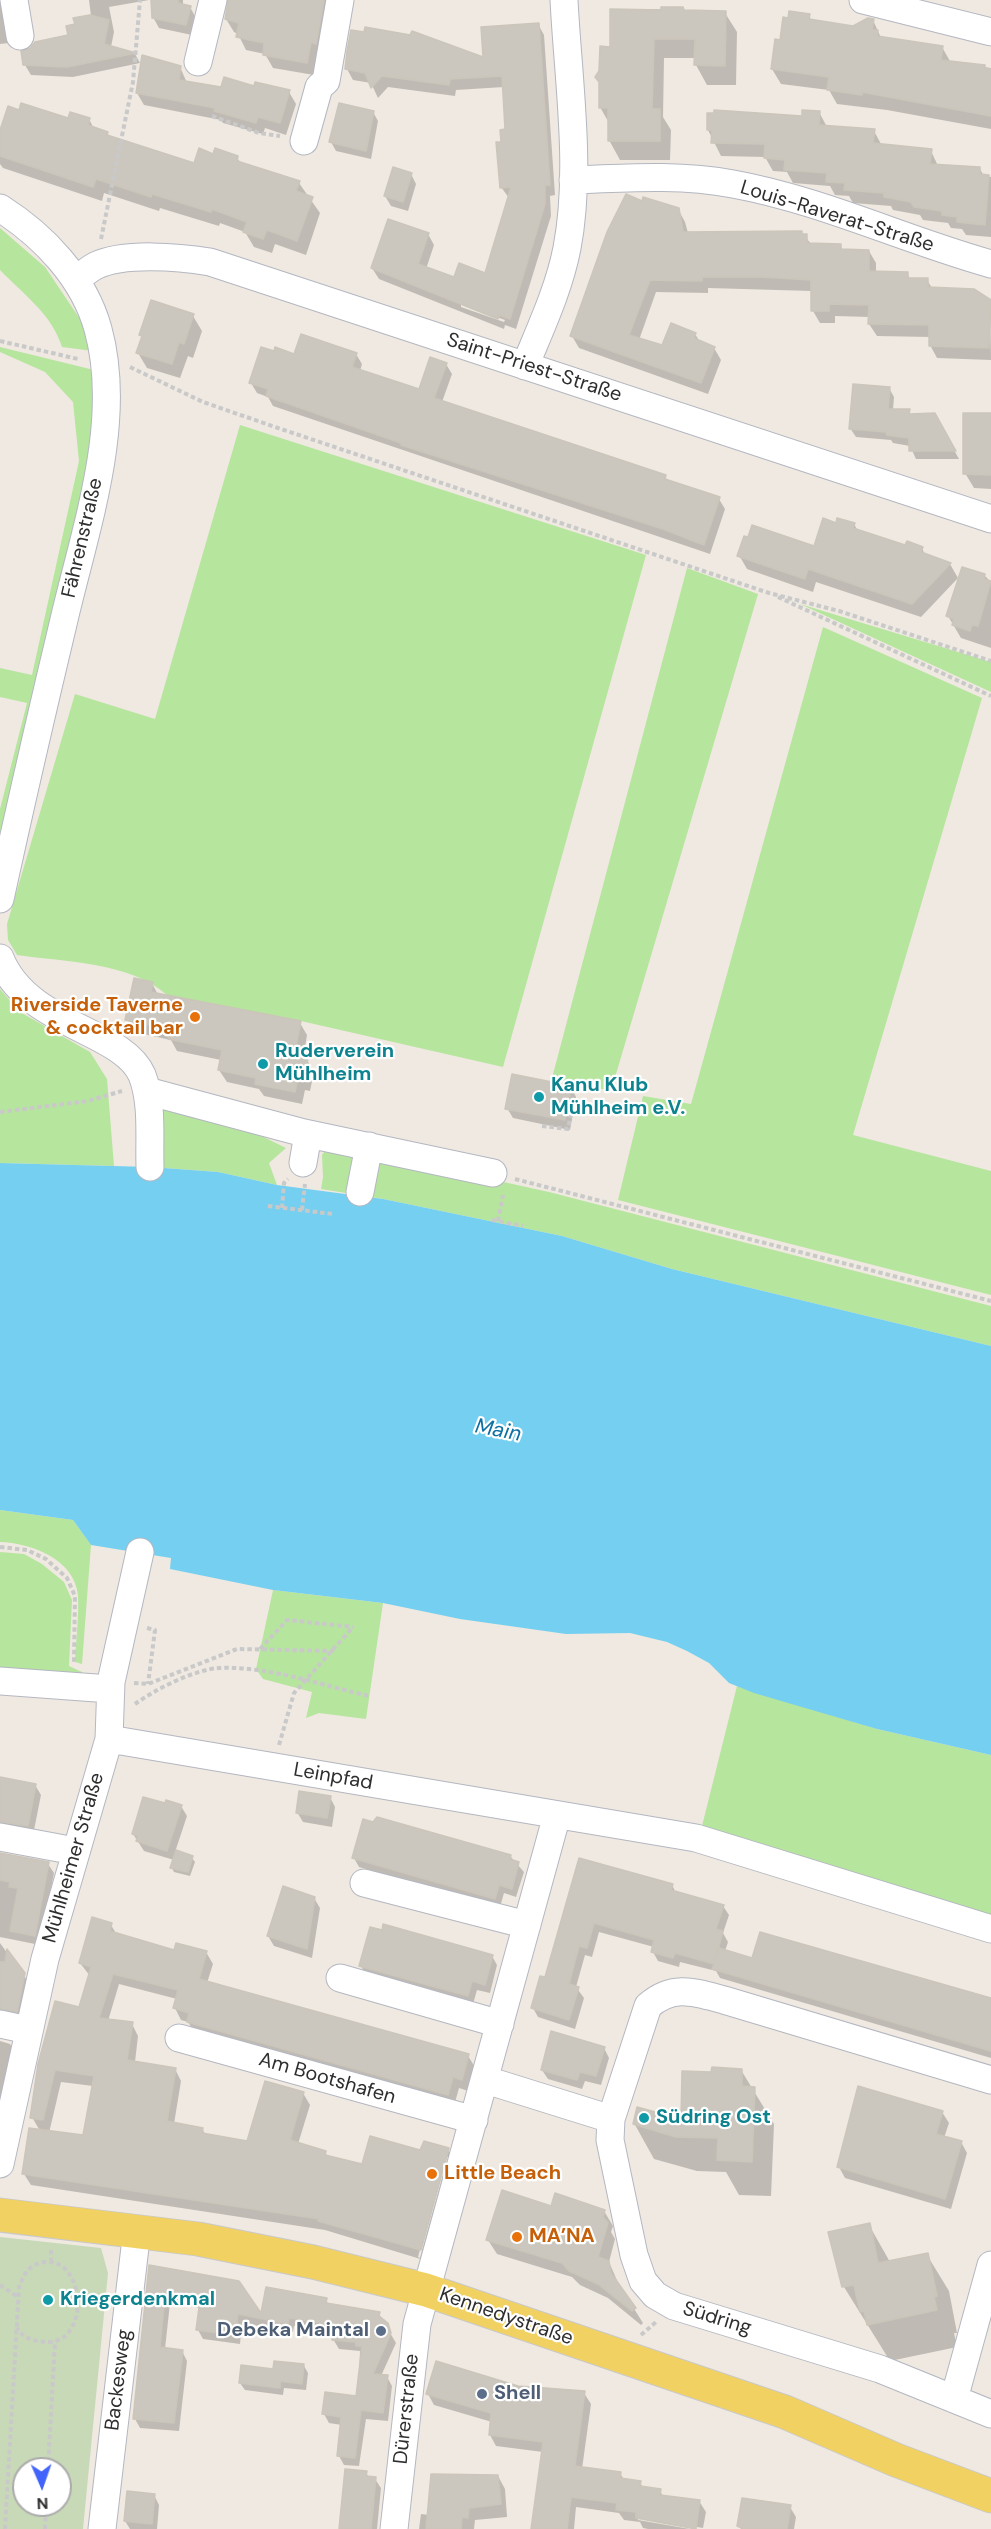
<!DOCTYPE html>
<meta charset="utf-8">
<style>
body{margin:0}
#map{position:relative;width:991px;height:2529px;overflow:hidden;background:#efe9e1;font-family:"DM Sans",sans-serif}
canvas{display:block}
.north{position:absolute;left:12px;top:2457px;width:60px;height:60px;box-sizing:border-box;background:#fff;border:2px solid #ababab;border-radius:50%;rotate:178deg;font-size:16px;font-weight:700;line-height:24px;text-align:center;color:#2e2e2e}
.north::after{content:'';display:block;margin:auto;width:21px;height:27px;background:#4264fb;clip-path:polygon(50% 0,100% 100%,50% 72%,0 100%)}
</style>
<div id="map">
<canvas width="991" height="2529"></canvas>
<div class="north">N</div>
</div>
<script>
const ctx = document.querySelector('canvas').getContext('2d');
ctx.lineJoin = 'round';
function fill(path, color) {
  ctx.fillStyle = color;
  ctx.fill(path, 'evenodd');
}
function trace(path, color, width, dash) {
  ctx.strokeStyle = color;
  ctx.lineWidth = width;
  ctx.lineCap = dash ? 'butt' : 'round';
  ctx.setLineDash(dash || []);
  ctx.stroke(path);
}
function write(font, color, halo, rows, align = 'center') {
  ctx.font = font + ' "DM Sans",sans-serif';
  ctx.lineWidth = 4.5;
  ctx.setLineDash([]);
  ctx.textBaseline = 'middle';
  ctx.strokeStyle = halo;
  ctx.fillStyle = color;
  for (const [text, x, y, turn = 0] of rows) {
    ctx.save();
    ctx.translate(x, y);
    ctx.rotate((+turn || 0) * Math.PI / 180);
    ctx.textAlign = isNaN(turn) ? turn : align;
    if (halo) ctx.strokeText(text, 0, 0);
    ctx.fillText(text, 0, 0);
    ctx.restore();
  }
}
const green = new Path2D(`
 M0 228 45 267 80 319 93 351 62 347C52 314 23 294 0 270Z
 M0 347 94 370 92 449 0 853V809L27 703 0 697V668L32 675 79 461 73 402 45 372 0 352Z
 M240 425 646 555 503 1067 301 1021 167 995C130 962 65 962 17 955L8 940 7 924 75 694 155 719Z
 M687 568 758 594 611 1091 552 1078Z
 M800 604 991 662V692Z
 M823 627 982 698 853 1135 991 1171V1295L618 1200 643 1096 691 1104Z
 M0 989 20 1012 90 1052 107 1079 114 1166 0 1163Z
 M160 1100 227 1119 286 1148 269 1163 277 1185 218 1172 164 1168Z
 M330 1144 549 1192 991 1306V1346L672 1269 562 1236 383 1199 321 1189 323 1177 322 1155Z
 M0 1510 73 1520 91 1545 82 1664 75 1662C76 1640 79 1617 78 1596 75 1559 31 1543 0 1542Z
 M0 1552 24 1554 42 1564 64 1582 72 1600 69 1666 82 1672 84 1682 0 1676Z
 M273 1590 383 1603 366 1719 319 1713 306 1718 312 1692 263 1679 256 1669Z
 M737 1686 877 1729 991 1755V1922L701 1830Z`);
const cemetery = new Path2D(`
 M0 2237 101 2248 108 2273 83 2529H0ZM24 2469H60V2505H24Z`);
const water = new Path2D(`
 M0 1163 150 1167 218 1172 277 1185 383 1199 562 1236 672 1269 991 1346V1755L877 1729 754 1693 729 1683 709 1663 687 1651 667 1642 630 1633 566 1634 460 1619 383 1603 273 1590 170 1569 171 1558 91 1545 73 1520 0 1510Z`);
const shadow = new Path2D(`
 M0 0H7L4 15 9 43 0 44Z
 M89 0H149L109 7 114 32 111 47 135 54 140 63 73 77 31 75 25 65 70 36 77 26 91 16Z
 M153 0H183V6L190 7 196 18 192 35 159 28 153 17Z
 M230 0H335L314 75 273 68 265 54 246 50 238 34 234 32 226 19Z
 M683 8 685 12 725 13 737 32 736 85H707L696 65V58H664L663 117 671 130 670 160H620L609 140V123L600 107 611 48 612 11Z
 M809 16 812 21 854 27 873 20 881 38 942 47 951 63 991 68V129L887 110 837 104 829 90 781 84 772 69 781 41Z
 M538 24 544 35 555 195 550 196 551 216 516 329 505 325 504 329 379 279 372 268 428 234 434 245 426 269 454 279 486 275 509 198 501 187 503 143 507 131 504 87 456 90 455 96 388 87 378 98 371 83 353 80 347 69 485 59ZM461 304 505 320 504 322 461 307Z
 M180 67 187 83 222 89 255 88 289 92 296 104 286 135 265 128 263 134 223 123 221 120 144 105 137 93Z
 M715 111 803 118 819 112 827 127 874 131 881 144 931 151 938 166 980 169 984 176 991 177V237L966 235 962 229 951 228 948 223 923 220 920 215 893 210 891 206 853 203 849 196 835 195 830 186 793 183 787 172 773 171 765 157 721 156 708 130Z
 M20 112 69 120 89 119 94 129 107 133 110 138 195 165 214 155 237 158 241 163 299 183 320 213 306 255 275 244 272 253 254 247 245 232 220 223 219 226 160 208 159 211 104 193 102 201 3 168 0 164V135Z
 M373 112 378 121 371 159 336 151 331 142Z
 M411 174 416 184 408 211 391 206 385 196Z
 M642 202 678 209 685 222 688 233 801 232 812 245 840 246 843 250 869 251 876 263V273H907L910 279 927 280 932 288 990 301 991 360 937 358 930 345V337L877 336 869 324 870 317 835 316V323H820L813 311 812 291 708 288V293L656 292 639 340 663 347 695 334 700 342 714 348 721 360 708 394 579 348 572 336Z
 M193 316 202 331 193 358 188 356 180 378 147 368 138 353 143 338 141 335Z
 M356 354 362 364 360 371 420 391 446 364 452 374 442 402 665 476 668 482 719 499 725 509 710 554 273 406 268 397 257 393 251 383 295 355Z
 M889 388 894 397 893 410 909 411 911 415 934 414 959 459H916L910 446 893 443 891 440 856 437 850 428Z
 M991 415V489L974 488 965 473Z
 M854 524 858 531 906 547 922 548 925 555 950 564 958 578 921 617 816 582 813 592 747 569 739 555 815 548Z
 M984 575 991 582V648L961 638 948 616Z
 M152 983 158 995 300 1023 307 1035 303 1059 307 1060 314 1072 310 1091 305 1090 302 1104 264 1096 259 1089 227 1082 219 1070 221 1060 177 1051 171 1040 134 1032 127 1019Z
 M571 1087 576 1097 570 1130 513 1118 507 1108Z
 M0 1779 35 1785 41 1795 33 1835 0 1832Z
 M330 1797 335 1807 332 1827 303 1822 297 1812Z
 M166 1805 181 1806 187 1816 175 1852 192 1858 195 1862 190 1876 174 1872 172 1868 174 1860 144 1851 133 1834Z
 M0 1854 48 1864 54 1873 40 1945 0 1937Z
 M510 1856 524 1872 516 1897 504 1893 500 1907 359 1867 354 1858Z
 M580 1860 672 1885 676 1893 723 1906 729 1915 723 1933 728 1942 725 1951 753 1959 991 2000V2058L720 1978 716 1971 680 1962 679 1967 658 1961 653 1952 654 1947 599 1932 592 1957 585 1955 576 1987 584 1998 575 2029 538 2017 533 2008 546 1979Z
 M314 1898 320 1908 312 1958 274 1946 268 1936Z
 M111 1925 117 1935 175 1952H206L213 1964 207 1983 468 2056 475 2067 468 2091 459 2088 454 2106 195 2033 188 2022 181 2020 175 2008 177 1999 119 1984 108 2021 132 2024 138 2036 135 2062 175 2069 181 2081 174 2124 202 2129 206 2135 248 2143 303 2093 310 2105 298 2144 325 2152 328 2157 363 2166 421 2151 448 2150 455 2161 427 2261 325 2230 31 2185 24 2174 40 2131 32 2117 80 2009 90 1976 80 1963ZM61 2082 93 2086 85 2137 49 2133ZM445 2157H448L420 2258 418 2257Z
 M0 1943 30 1984 22 2021 0 2019Z
 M492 1956 497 1965 490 1993 477 1990 473 2004 366 1975 361 1966Z
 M0 2041 10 2044 15 2053 0 2122Z
 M604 2048 609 2058 601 2085 585 2081 582 2089 548 2079 542 2070Z
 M741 2070 774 2124 771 2196 739 2195 726 2172 697 2171 654 2159 634 2123 682 2121 713 2074Z
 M942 2112 949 2123 944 2138 961 2142 967 2153 951 2209 845 2178 839 2167Z
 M552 2208 604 2211 613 2226 611 2232 615 2239 609 2262 619 2285 643 2323 641 2325 608 2298 580 2285 572 2277 497 2254 488 2240Z
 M869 2225 890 2262 927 2255 949 2291 957 2333H954L957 2347 890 2361 844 2287Z
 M150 2267 262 2317 326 2300 329 2305 379 2314 396 2343 381 2376 387 2377 392 2386 388 2421 366 2419 359 2466 344 2465 339 2456 342 2425 329 2423 324 2414 358 2397 360 2351 339 2349 333 2339 334 2333 294 2326 293 2332 242 2323 240 2344 203 2339 198 2330 201 2308 170 2303 165 2349 182 2351 187 2361 179 2431 140 2428 135 2419Z
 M304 2366 308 2373 306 2390 284 2388 283 2395 245 2390 240 2383 274 2371Z
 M517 2387 584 2393 591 2404 582 2469 620 2473 624 2480 640 2482 643 2488 660 2490 663 2497 699 2501 706 2512 703 2528 638 2517V2520L690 2529H648L643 2528 640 2522 624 2520 619 2513 576 2507 574 2529H532L543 2452 496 2446 490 2435 492 2422 434 2405 428 2394Z
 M366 2472 369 2478 375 2479 381 2488 377 2529H341Z
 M498 2476 505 2489 507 2517 475 2520 474 2529H419L421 2514 429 2515Z
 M154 2495 159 2505 157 2529H130L125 2521Z
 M790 2507 796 2517 794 2529H741L739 2525Z`);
const building = new Path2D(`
 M151 0H178V3L191 6 186 25 152 18Z
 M228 0H324L316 44 311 42 307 63 263 55 264 43 236 37 239 23 225 19Z
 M661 7H683L684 10 726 11 725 66 694 65 695 39H654L652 109H660V141H608V108H599V82L595 77 599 71 600 46 610 47V9L661 10Z
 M789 11 810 14 809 19 853 26 868 18 874 19 872 30H878L877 36 943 46 941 60 985 65V68L991 69V116L862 92V95L827 90 829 77 771 69 775 39 780 40 783 17 788 18Z
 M90 15 109 20 104 44 136 53 67 67 23 65 21 51 30 48 35 42 68 35 66 26 75 24 73 18Z
 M539 23 550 185H545V204L510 319 499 315 498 319 371 268 388 219 429 233 418 264 454 277 459 263 485 273 511 187 500 188 496 142H501L500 130 505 129 502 76 450 79 449 85 382 76 371 88 365 73 345 69 347 51 351 30 364 32 365 27 410 35 412 31 483 57 481 27Z
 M142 55 181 66 179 80 221 87 224 77 254 86 255 82 290 90 280 123 258 117 256 123 214 111 215 108 136 93Z
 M21 103 68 118 70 112 90 118 88 125 108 132 107 135 194 163 199 148 213 154 215 148 238 156 237 161 300 181 296 191 313 197 297 241 267 230 263 239 243 232 247 222 212 209 211 212 152 194 151 197 96 179 93 187 0 156V130L8 106 19 110Z
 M339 103 374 111 366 151 329 142Z
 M714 110 802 116V110L820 111 819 125 875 129 873 143 932 149 930 164 980 167V174L989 175 985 225 957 222V217L942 215V211L914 207 911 202 884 197V193L844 190 845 183 826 182 827 173 784 170 785 160 764 158 765 144 711 143 712 130H707V113H714Z
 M393 167 412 173 403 202 384 196Z
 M626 194 642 201 643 197 679 208 683 232 802 231V234H807V243L841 244V249L869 250V271L908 272V278H928V287L974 289 991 300 989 348 929 346V325L868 324 869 305 829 304V311H811V280L762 277H702V281L650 280 629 335 662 345 671 323 696 333 694 338 715 347 701 383 570 336 607 232Z
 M151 300 194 314 184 344 179 342 172 364 136 353 142 336 139 335Z
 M301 334 357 353 352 367 419 389 430 357 447 363 434 398 666 475 665 479 720 497 704 545 663 529 401 445V443L266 396 268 389 249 383 261 347 274 351 275 347 294 354Z
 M853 384 890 387 888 409H910L909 414 935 413 956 451H909V438L887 435 886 432 849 429Z
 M963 413H991V475L963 474Z
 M823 518 836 523 837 518 855 523 853 528 905 545 907 541 923 547 921 552 951 563 912 604 808 569 805 579 737 556 744 536 748 537 752 525 814 546Z
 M962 567 985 574 984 579 991 581 978 626 972 625 970 631 952 625 954 619 946 616Z
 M134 978 153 982 151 992 301 1021 294 1056 308 1058 304 1079 298 1078 295 1092 255 1084 256 1078 218 1070 222 1050 168 1039 170 1029 125 1020Z
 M512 1074 572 1086 565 1120 505 1109Z
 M0 1777 36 1784 28 1826 0 1822Z
 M299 1791 331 1796 327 1818 296 1813Z
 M143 1797 165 1803 166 1800 182 1805 167 1851 136 1841 138 1836 132 1834Z
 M377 1817 511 1855 510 1859 519 1862 512 1889 499 1885 495 1899 352 1858 363 1819 373 1822Z
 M176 1850 193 1856 188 1872 170 1868Z
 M0 1853 49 1862 35 1936 10 1931 18 1888 9 1887 10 1882 0 1880Z
 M579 1858 673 1884 671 1890 724 1905 716 1929 723 1931 715 1961 719 1948 752 1958 760 1932 991 1998V2051L712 1969 714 1964 675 1953 673 1958 651 1952 654 1940 594 1923 587 1948 579 1946 569 1984 579 1987 569 2020 531 2008 540 1976 545 1977Z
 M283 1886 315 1897 307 1949 267 1936Z
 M92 1917 112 1923 110 1931 174 1950 176 1943 207 1951 199 1979 469 2054 462 2080 453 2077 448 2095 187 2022 189 2013 173 2008 178 1990 113 1974 99 2018 133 2022 127 2060 176 2068 167 2121 203 2128 202 2133 247 2141 265 2081 304 2092 290 2140 326 2151 325 2155 362 2164 370 2136 420 2150 424 2141 449 2148 421 2250 318 2221 319 2219 22 2174 29 2128 83 2135 94 2076 55 2070 43 2120 30 2118 38 2064 55 2001 79 2007 91 1967 79 1963Z
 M383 1924 493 1955 485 1985 472 1981 468 1996 359 1966 370 1927 382 1930Z
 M7 1949 25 1973 17 2012 0 2009V1962H5Z
 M551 2031 605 2047 596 2076 580 2072 577 2080 541 2070Z
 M712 2067 742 2069V2086L755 2087 752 2162 717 2160 718 2138 676 2137 633 2124 637 2107 681 2119 682 2071 711 2072Z
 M858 2086 943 2111 936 2134 962 2141 945 2199 837 2167Z
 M502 2190 551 2206 555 2193 605 2210 603 2217 608 2223 598 2257 609 2261 611 2273 636 2308 632 2311 598 2284 569 2271 562 2263 486 2240Z
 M870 2223 878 2263 928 2253 937 2296 934 2297 937 2310 867 2325 864 2311 860 2312 854 2285 842 2287 828 2232Z
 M149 2265 239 2281 261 2313 266 2287 327 2298 326 2303 380 2312 379 2316 388 2323 391 2333 373 2374 388 2375 383 2413 361 2410 355 2458 337 2456 341 2417 322 2414 325 2392 356 2396 362 2346H356V2342L332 2340 333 2325 289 2318 288 2324 238 2314 235 2335 196 2330 200 2300 165 2295 160 2347 183 2350 174 2423 133 2419Z
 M274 2361 304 2364 302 2384 280 2381V2388L239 2383 241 2365 273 2369Z
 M436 2361 518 2386 585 2391 575 2466 621 2472 620 2478 641 2481 640 2486 661 2489 660 2495 700 2500 696 2529 636 2518V2512L616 2510 617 2503 571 2497 567 2529H531L543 2442 489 2435 491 2413 426 2394Z
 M345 2469 367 2471 366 2476 376 2477 371 2529H339Z
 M431 2474 498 2475 501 2504 469 2508 468 2518 462 2517 461 2529H426Z
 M127 2491 155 2494 152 2524 124 2521Z
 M742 2498 791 2505 787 2529H744L737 2526Z`);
const path = new Path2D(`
 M212 116 259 133 280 136
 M101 239 133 82 140 0
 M0 341 78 359
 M130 367 203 402 278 428 769 593 839 611 991 661
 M778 597 991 696
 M0 1112 88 1101 122 1091
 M542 1126 568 1129 571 1113
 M515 1179 991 1301
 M268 1206 333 1214
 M282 1208 284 1183 288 1179
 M302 1210 305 1184
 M492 1220 523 1226
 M498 1221 503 1195
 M0 1547 27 1550 46 1559 67 1578 75 1596 74 1663
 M147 1628 155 1630 148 1684
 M260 1649 287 1620 353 1627
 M134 1683 148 1684 237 1649 334 1651
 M135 1704C156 1689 193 1670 219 1668 270 1666 320 1685 369 1696
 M279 1745 294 1693 353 1627
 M51 2262V2248
 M0 2285 18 2297
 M641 2335 656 2322
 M48 2469 55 2341
 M5 2529 19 2287C23 2276 28 2266 40 2263 84 2251 92 2339 50 2342 36 2342 25 2340 17 2328
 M45 2529 46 2505`);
const minor = new Path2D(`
 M14 0 20 36
 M863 0 991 32
 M198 62 213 0
 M304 141 319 87 326 81 340 0
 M573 180C626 178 680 174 733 184 821 200 905 240 991 264
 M0 208C44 236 84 278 98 329 124 423 84 532 63 624 41 716 20 807 0 899
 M76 280C82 275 88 270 95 266 124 252 179 257 210 262L991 519
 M525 366C541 327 559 289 567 248 582 170 568 79 564 0
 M0 958C27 1026 123 1030 142 1075 153 1103 149 1137 150 1167
 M147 1091 304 1133 493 1173
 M303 1163 308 1134
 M360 1192 369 1146
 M0 1681 110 1689
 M109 1739 696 1838 991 1929
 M0 1837 75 1851
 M364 1883 527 1925
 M340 1978 500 2024
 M0 2024 28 2030
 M179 2038 474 2120
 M486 2080 611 2119
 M991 2080 724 2000C694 1992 673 1984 648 2006L611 2119 610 2140 634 2255 643 2281 655 2295 674 2306 880 2369 991 2414
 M0 2164 45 1959 109 1739 111 1682 140 1552
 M954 2399 991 2265
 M102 2529 137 2230
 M394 2529 417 2324 557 1815`);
const major = new Path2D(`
 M0 2215 198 2239 313 2262 426 2290 785 2412 896 2460 991 2496`);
const markers = [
 [195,1017,6,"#e8710a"],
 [263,1064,6,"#0f9aa8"],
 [539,1097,6,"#0f9aa8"],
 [644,2118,6,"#0f9aa8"],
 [432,2174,6,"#e8710a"],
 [517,2237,6,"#e8710a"],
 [48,2300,6,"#0f9aa8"],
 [381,2331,6,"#5c6f8a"],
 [482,2394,6,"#5c6f8a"]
];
const streetNames = [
 ["Louis-Raverat-Straße",837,217,17],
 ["Saint-Priest-Straße",534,368,18],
 ["Fährenstraße",83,538,-77],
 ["Leinpfad",333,1777,10],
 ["Mühlheimer Straße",74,1858,-74],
 ["Am Bootshafen",327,2079,16],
 ["Kennedystraße",506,2317,19],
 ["Südring",717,2319,17],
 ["Backesweg",119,2380,-83],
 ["Dürerstraße",407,2409,-84]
];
const foodNames = [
 ["Riverside Taverne",183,1006,"right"],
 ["& cocktail bar",183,1029,"right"],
 ["Little Beach",444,2174],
 ["MA’NA",529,2237]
];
const cultureNames = [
 ["Ruderverein",275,1052],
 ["Mühlheim",275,1075],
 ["Kanu Klub",551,1086],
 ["Mühlheim e.V.",551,1109],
 ["Südring Ost",656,2118],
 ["Kriegerdenkmal",60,2300]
];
const serviceNames = [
 ["Debeka Maintal",369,2331],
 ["Shell",494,2394,"left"]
];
const waterNames = [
 ["Main",498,1431,11]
];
fill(green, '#b6e59e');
fill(cemetery, '#c8d9b8');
fill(water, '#75cff0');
fill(shadow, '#0003');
fill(building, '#cbc7bf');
trace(building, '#cbc5ba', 1.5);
trace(minor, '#b4b7c1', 29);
trace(major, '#c9c9c9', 35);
trace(path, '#c9c9c9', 4, [4.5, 3]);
trace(minor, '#fff', 27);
trace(major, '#f2d163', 33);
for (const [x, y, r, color] of markers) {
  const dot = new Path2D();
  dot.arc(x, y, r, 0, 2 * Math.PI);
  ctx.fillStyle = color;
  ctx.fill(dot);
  trace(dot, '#fff', 2);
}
write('20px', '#2e2e2e', '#fff', streetNames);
write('bold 20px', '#c56008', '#fff', foodNames, 'left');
write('bold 20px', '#0d838f', '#fff', cultureNames, 'left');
write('bold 20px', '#4e5e75', '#fff', serviceNames, 'right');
write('italic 21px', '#0d6fa3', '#fff', waterNames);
</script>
